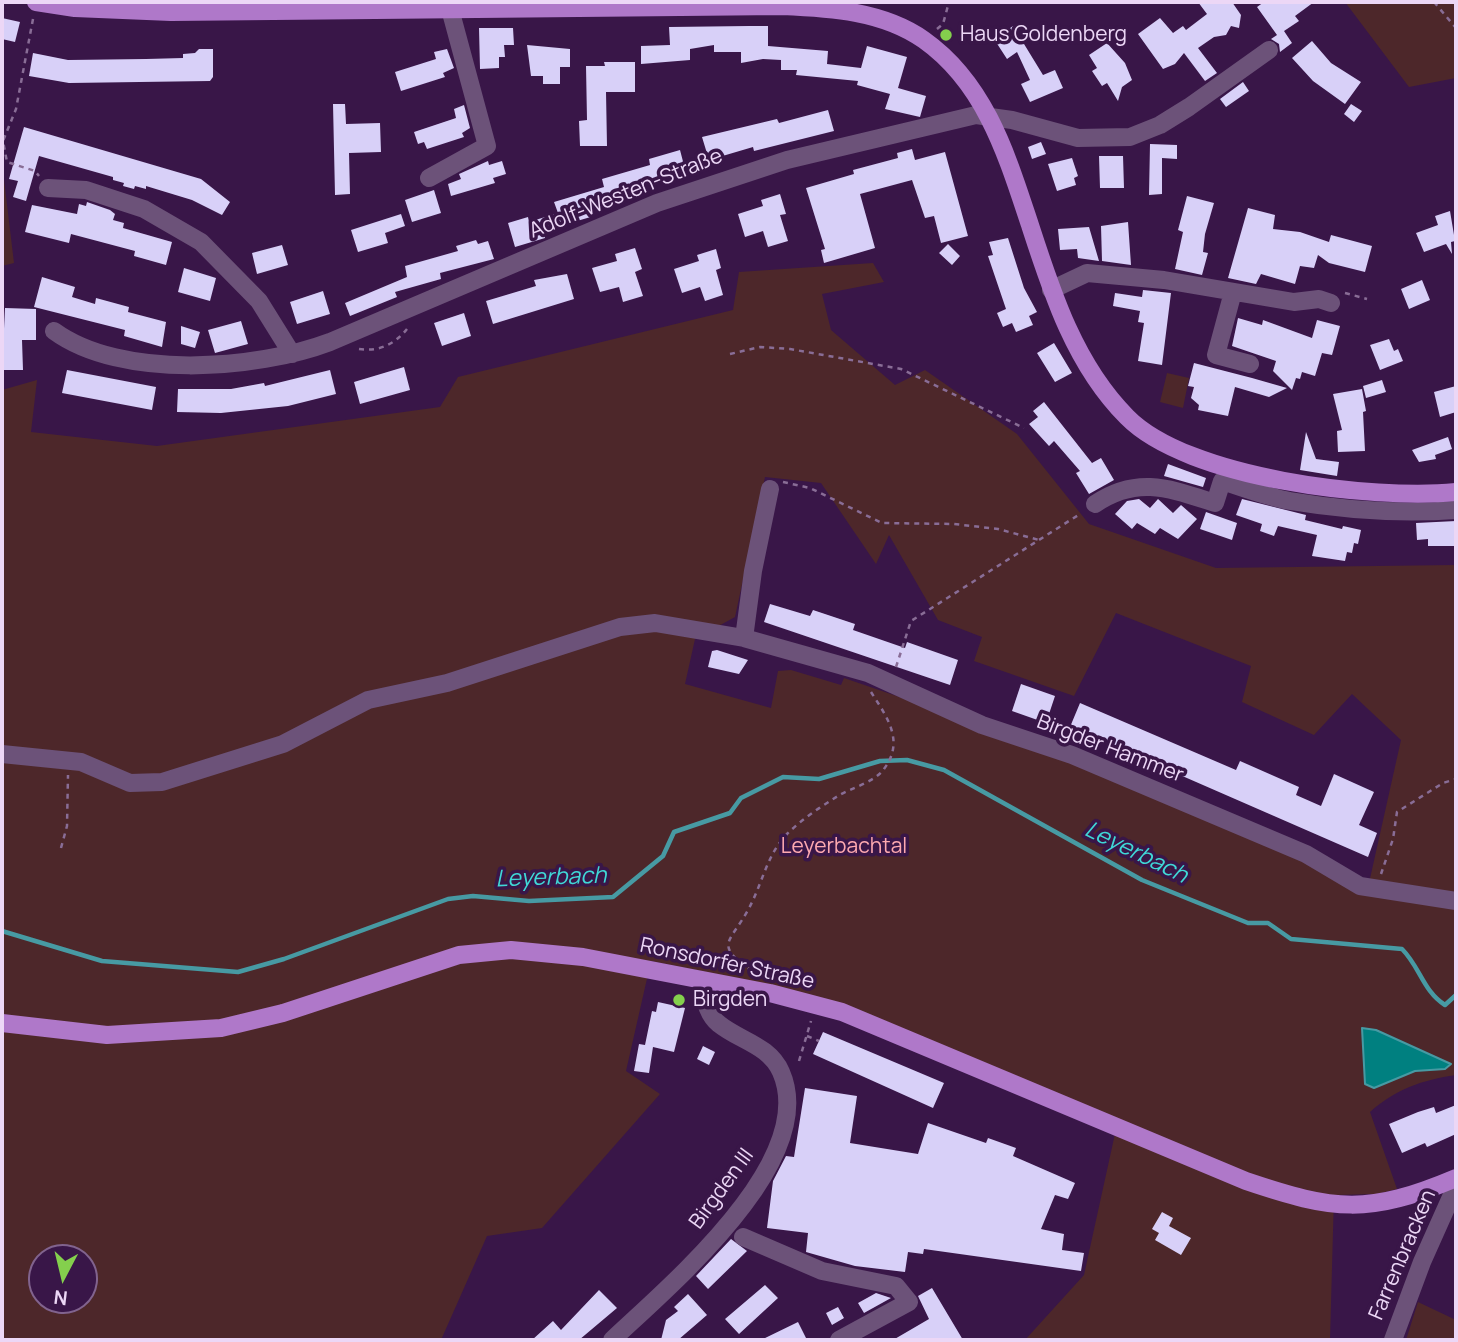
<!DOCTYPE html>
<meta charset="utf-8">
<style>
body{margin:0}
#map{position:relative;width:1458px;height:1342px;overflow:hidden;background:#391648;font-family:Manrope,sans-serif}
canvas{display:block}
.frame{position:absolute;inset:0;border:4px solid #ecd7f6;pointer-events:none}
.north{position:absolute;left:28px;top:1244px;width:70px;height:70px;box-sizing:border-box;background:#391648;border:2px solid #81638e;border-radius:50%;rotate:187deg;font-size:19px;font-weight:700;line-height:28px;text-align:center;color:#ecd7f6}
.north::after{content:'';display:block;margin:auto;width:24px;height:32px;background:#84cf4d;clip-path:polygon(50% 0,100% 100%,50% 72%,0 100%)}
</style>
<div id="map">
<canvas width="1458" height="1342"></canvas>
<div class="frame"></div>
<div class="north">N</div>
</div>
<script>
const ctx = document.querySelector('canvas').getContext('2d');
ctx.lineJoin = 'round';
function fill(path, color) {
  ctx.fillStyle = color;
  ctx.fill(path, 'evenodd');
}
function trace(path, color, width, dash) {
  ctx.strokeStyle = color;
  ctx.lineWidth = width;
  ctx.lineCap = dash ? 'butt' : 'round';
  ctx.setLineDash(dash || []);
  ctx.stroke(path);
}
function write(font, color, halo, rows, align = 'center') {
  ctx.font = font + ' Manrope,sans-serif';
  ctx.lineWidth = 7;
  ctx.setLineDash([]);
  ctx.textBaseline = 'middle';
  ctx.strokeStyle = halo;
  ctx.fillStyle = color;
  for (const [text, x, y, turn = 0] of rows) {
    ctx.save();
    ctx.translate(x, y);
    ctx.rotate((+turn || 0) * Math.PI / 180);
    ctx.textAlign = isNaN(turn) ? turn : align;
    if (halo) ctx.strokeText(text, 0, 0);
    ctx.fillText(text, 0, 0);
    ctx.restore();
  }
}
const green = new Path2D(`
 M1345 2H1456V78L1409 87Z
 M2 163 14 263 2 266Z
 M873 263 884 282 822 294 831 330 895 385 925 370 1017 434 1089 524 1216 568 1456 565V1075C1422 1080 1396 1089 1370 1112L1397 1189 1377 1194 1334 1195 1330 1340H1025L1084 1275 1118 1120 750 981 651 961 626 1071 660 1094 542 1228 487 1236 441 1340H2V390L37 380 31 432 157 446 440 407 458 377 733 310 739 272ZM765 477 821 483 876 564 889 535 938 620 982 637 974 661 1074 696 1116 613 1251 666 1242 702 1314 735 1352 694 1401 740 1369 883 1051 749 844 678 841 685 791 670 778 671 771 708 685 684 695 639 735 617ZM42 1258H84V1300H42Z
 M1167 373 1189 378 1183 408 1160 402Z
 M1418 1302 1456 1320V1340H1406Z`);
const water = new Path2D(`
 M1362 1028 1376 1030 1451 1064 1445 1069 1415 1071 1374 1088 1365 1084Z`);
const stream = new Path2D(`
 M2 931 102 961 238 972 284 959 448 899 473 896 529 901 613 897 663 856 674 832 730 813 741 798 783 777 819 779 880 761 907 760 944 770 1142 880 1248 923H1268L1291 939 1402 949C1420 967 1423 991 1445 1005L1456 995`);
const building = new Path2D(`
 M1198 2H1232L1241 15 1239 28 1231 26 1226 35 1214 37 1198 48 1217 73 1205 81 1184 53 1175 64 1163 69 1138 34 1160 18 1173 33 1183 26 1186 30 1207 14Z
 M1264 2H1314L1295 16 1299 21 1284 31 1292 43 1280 52 1279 44 1271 39 1277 35 1257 7Z
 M2 18 20 22 15 42 2 39Z
 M749 26H768V46L828 51 827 64 861 68 867 46 907 57 898 88 926 96 920 117 885 109 890 94 857 85 858 81 796 75 797 70H781V60L763 59 741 63V52H714V45L690 49V60L641 64V46L670 45 669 27Z
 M1013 26 1043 75 1055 70 1063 88 1030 102 1021 84 1030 80 1017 52 1007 59 994 39Z
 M479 28H513L514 45H504L505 57H499V68L480 69Z
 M1312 41 1331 63 1361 82 1345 104 1313 81 1292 58Z
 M1107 43 1125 63 1132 80 1122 87 1118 101 1107 83 1102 86 1092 71 1097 68 1089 55Z
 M527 45 570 49V67H560V84H543V76H531Z
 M199 49H213V77L210 81 69 83 29 76 33 53 68 60 146 59 183 58V54L195 53Z
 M447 49 454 68 443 73 445 77 401 91 395 72 436 59 434 52Z
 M604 62H635V92H606L607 146H580L579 121 587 120 586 66H605Z
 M1243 82 1249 91 1226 107 1220 99Z
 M333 104H345L346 124 380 123 381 152 349 153 350 194 335 195Z
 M1351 104 1362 111 1354 122 1344 114Z
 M464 105 470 128 462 133 464 137 427 149 424 142 418 144 414 132 456 118 454 109Z
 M828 110 834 131 754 151 753 147 709 160 702 137 777 119 779 123Z
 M24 127 201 179 230 202 222 215 192 200 146 186V189L135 186 134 189 123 186 124 183 113 180V177L39 156 26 201 13 197 18 181 9 179Z
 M1041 142 1046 154 1032 159 1028 147Z
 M1150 144 1177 145V159L1162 158V194L1149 195Z
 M912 149 915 160 945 152 968 236 941 243 934 216 925 218 912 180 860 194 875 248 824 263 821 250 825 249 806 188 854 174 853 170 898 158 897 153Z
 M680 150 686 173 591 206 594 216 543 231 545 238 515 247 508 223 528 217 529 222 558 213 554 202 604 187 602 179 650 165 649 159Z
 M1099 156H1123L1124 188H1100Z
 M1072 158 1078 176 1074 178 1076 185 1057 191 1048 164Z
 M488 161 489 165 502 161 506 174 493 178 495 183 451 196 448 184 461 179 459 174Z
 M434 190 441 213 412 222 405 200Z
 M780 194 786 214 780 215 788 241 768 247 763 231 745 237 738 214 763 206 761 200Z
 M1187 196 1214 203 1205 234 1203 252 1208 253 1202 275 1175 269 1183 232 1178 230Z
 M87 202 110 210 115 214 113 220 124 223 123 228 172 242 166 265 134 256 135 251 71 234 69 243 25 232 32 205 77 214 79 204 86 206Z
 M1248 208 1275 215 1273 229 1300 232 1329 242 1331 235 1372 246 1365 272 1329 263 1318 255 1314 268 1300 266 1295 284 1261 274 1256 284 1228 278Z
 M1450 211 1455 241 1451 242 1452 254 1446 244 1424 252 1416 233 1438 225 1435 216Z
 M401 214 405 226 385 233 388 243 358 252 351 230Z
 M1128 222 1131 265 1102 261 1101 226Z
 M1089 227 1099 261 1078 258 1077 249 1060 250 1058 229Z
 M1008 238 1024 288 1037 312 1029 316 1033 325 1016 332 1012 323 1003 327 997 313 1006 309 988 256 993 255 989 242Z
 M476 240 478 244 488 241 494 259 440 273 441 279 395 292 397 297 350 316 345 303 407 277 405 266 458 251 456 246Z
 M948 244 960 256 952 265 939 253Z
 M282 245 288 265 257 274 252 253Z
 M635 248 642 269 635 272 643 296 623 302 619 287 600 292 592 268 617 261 615 254Z
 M716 249 721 268 716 270 723 295 705 301 700 287 682 293 674 269 699 261 697 255Z
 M184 268 216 278 210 301 178 292Z
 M567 274 574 299 493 324 486 301 536 286 534 280Z
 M42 277 75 287 72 297 95 304 96 298 129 307 128 312 166 322 162 347 124 336 125 330 34 307Z
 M1422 280 1430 300 1409 309 1401 289Z
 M1143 290 1171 293 1162 365 1138 361 1144 323 1138 322 1140 311 1113 306 1115 293 1142 297Z
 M323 291 330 314 297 324 290 302Z
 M5 308 36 309V340H22L23 370H2Z
 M464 313 471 336 442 346 434 323Z
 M1238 318 1262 325 1263 320 1312 338 1317 320 1340 326 1332 355 1322 353 1315 376 1302 372 1300 379 1296 378 1292 390 1273 371 1276 361 1232 346Z
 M241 321 248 344 215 353 208 330Z
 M181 326 200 332 195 348 181 344Z
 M1389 339 1394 351 1398 349 1403 361 1380 370 1370 345Z
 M1054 343 1072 373 1055 382 1037 353Z
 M1194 363 1252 378 1287 388 1269 397 1235 387 1228 416 1198 410 1199 405 1191 398 1194 387 1188 386Z
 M404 367 410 390 360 404 354 382Z
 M67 370 156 387 152 410 62 393Z
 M330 370 336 394 288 406 221 413 177 412 178 389H231L264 383 265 386Z
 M1382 380 1386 392 1366 398 1363 386Z
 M1456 386V412L1440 417 1434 392Z
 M1362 389 1366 411 1363 412 1365 451 1338 452 1337 431 1342 430 1333 394Z
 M1044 402 1092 463 1101 458 1114 480 1089 494 1076 473 1080 471 1054 441 1049 446 1029 424 1038 417 1033 411Z
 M1306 432 1316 459 1339 462 1337 476 1300 470Z
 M1448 437 1452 449 1435 455 1436 459 1419 462 1412 450Z
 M1168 464 1206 478 1203 487 1164 476Z
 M1139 499 1150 508 1158 499 1173 513 1181 505 1197 519 1178 539 1160 528 1155 534 1137 523 1132 529 1115 514 1127 501Z
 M1242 499 1306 515 1305 520 1342 529 1343 526 1361 530 1358 544 1354 543 1352 553 1347 552 1345 561 1312 556 1317 535 1278 526 1274 536 1260 531 1262 524 1236 515Z
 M1206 512 1237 523 1232 540 1200 529Z
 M1456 521V546H1428V539L1417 540 1416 523Z
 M770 604 810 616 813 610 855 624 853 630 905 648 907 642 958 660 950 685 764 622Z
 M717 650 748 660 739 674 708 667 712 651Z
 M1021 684 1055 696 1046 723 1012 711Z
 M1080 703 1236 770 1240 761 1299 787 1296 795 1321 806 1334 774 1374 792 1359 825 1377 833 1368 857 1070 727Z
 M658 1002 685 1008 674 1052 653 1047 649 1073 634 1071 639 1044 645 1045 652 1011 656 1012Z
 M823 1032 944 1083 933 1108 813 1054Z
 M703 1046 715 1052 709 1065 697 1059Z
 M805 1088 857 1096 850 1143 918 1154 928 1123 986 1143 988 1138 1016 1148 1013 1156 1075 1183 1068 1199 1055 1195 1041 1229 1064 1234 1062 1250 1084 1253 1081 1271 924 1249 923 1254 908 1252 905 1272 855 1266 806 1252 808 1233 767 1228 773 1181 786 1156 794 1157Z
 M1456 1105V1134L1427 1147 1425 1143 1402 1153 1389 1124 1418 1112 1434 1107 1436 1113Z
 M1162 1212 1173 1218 1169 1226 1191 1238 1181 1255 1155 1240 1159 1233 1152 1229Z
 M731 1239 747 1251 708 1289 696 1276Z
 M765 1285 778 1298 739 1334 725 1319Z
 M932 1288 963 1340H893L929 1319 918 1296Z
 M599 1290 617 1308 579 1340H532L553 1321 561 1330Z
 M876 1293 891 1298 864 1313 858 1303Z
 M688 1294 707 1315 678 1340H661L666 1320 678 1311 674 1307Z
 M838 1307 844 1318 832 1325 826 1313Z
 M798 1322 807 1340H761Z`);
const path = new Path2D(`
 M1434 2 1456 28
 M33 19 16 109 3 141 7 162 35 171 39 176
 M937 29 943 24 949 2
 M1345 293 1367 299
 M359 349C379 352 395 344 407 329
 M730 354 760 347 790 349 901 369 1024 428
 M783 482 810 488 882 523 954 524 998 529 1039 540
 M896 667 911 621 1080 514
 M61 848 67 826 68 775
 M1381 874 1393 839 1397 812 1443 783 1456 779
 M752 971C713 944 730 943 748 910 762 885 767 854 787 834 801 820 820 807 838 796 851 788 875 782 884 769 905 741 887 717 871 692
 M807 1036 819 1041
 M799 1061 811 1021`);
const minor = new Path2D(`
 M429 178 487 146 450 9
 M48 188 86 190 144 209 201 242 259 301 292 354
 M1051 290 1087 273 1164 280 1294 302 1319 299 1331 303
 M1233 292 1216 355 1250 364
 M54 331C121 380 256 370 330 342L657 203 787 160 976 115 1012 120 1078 138 1130 137 1160 125 1189 107 1269 50
 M1095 504C1138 475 1171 489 1215 503L1222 481C1244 488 1267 497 1290 501 1344 510 1401 514 1456 510
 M744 638 753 571 770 489
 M2 754 81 762 130 783 162 782 283 744 368 700 447 683 620 627 655 623 744 638 868 673 982 725 1072 755 1306 854 1360 886 1456 901
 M743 1237 822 1271 896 1286 909 1302 839 1340
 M612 1340C668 1287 820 1161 781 1072 769 1045 740 1041 719 1024 706 1014 704 994 700 980
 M1393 1340 1422 1262 1456 1186`);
const major = new Path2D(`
 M36 2 75 8 171 12 782 6C830 8 883 11 924 40 986 84 1007 156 1030 225 1052 293 1075 365 1127 417 1188 479 1373 500 1456 492
 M2 1023 107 1035 221 1028 283 1013 459 955 511 950 583 957 770 993 842 1012 1246 1181C1335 1211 1368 1215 1456 1178`);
const markers = [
 [946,35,7,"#84cf4d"],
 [679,1000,7,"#84cf4d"]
];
const poiNames = [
 ["Haus Goldenberg",960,35],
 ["Birgden",693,1000]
];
const streetNames = [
 ["Adolf-Westen-Straße",626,194,-22],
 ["Birgder Hammer",1110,749,21],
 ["Ronsdorfer Straße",727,964,12],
 ["Birgden III",722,1189,-54],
 ["Farrenbracken",1403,1255,-67]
];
const parkNames = [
 ["Leyerbachtal",844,847]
];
const waterNames = [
 ["Leyerbach",1136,853,26],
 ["Leyerbach",551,878,-2]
];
fill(green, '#4d272a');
fill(water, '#008080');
trace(water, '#479aa3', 2);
trace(stream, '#479aa3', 4.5);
fill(building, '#d8d0f8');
trace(path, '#896d96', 2.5, [5, 5]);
trace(minor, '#6c5279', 18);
trace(major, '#af78c9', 18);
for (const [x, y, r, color] of markers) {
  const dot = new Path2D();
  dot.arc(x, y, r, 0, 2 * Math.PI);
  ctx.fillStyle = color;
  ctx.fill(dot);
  trace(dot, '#391648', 2.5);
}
write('21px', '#ecd7f6', '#391648', poiNames, 'left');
write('21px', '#ecd7f6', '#391648', streetNames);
write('21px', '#fda9b0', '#391648', parkNames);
write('italic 23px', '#40d8d7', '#391648', waterNames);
</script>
